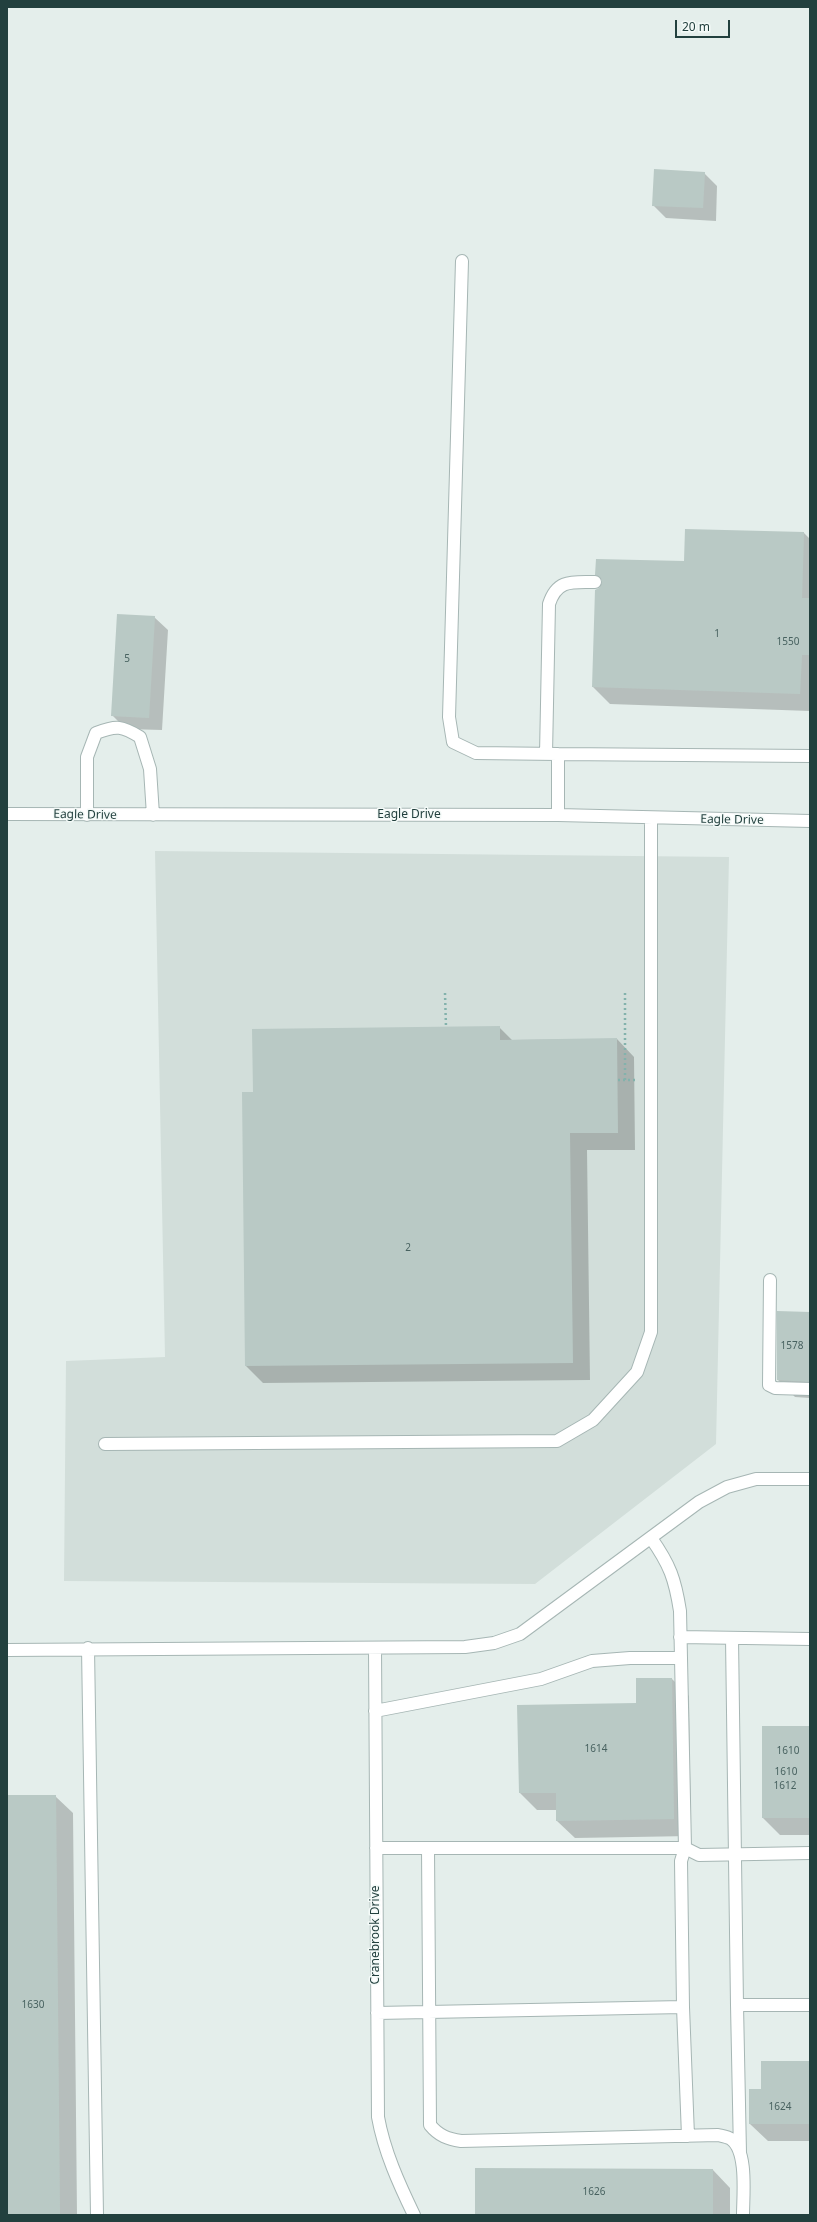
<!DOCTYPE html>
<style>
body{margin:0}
#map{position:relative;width:817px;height:2222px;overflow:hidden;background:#e4eeeb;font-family:"Noto Sans",sans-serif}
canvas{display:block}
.frame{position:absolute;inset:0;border:8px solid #22403e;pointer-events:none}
.scale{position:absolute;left:675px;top:20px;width:55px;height:18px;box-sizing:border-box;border:2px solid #22403e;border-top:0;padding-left:5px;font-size:12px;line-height:14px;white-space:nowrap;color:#22403e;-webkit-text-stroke:3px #f4faf8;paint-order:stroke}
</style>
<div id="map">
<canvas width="817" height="2222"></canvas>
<div class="frame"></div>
<div class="scale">20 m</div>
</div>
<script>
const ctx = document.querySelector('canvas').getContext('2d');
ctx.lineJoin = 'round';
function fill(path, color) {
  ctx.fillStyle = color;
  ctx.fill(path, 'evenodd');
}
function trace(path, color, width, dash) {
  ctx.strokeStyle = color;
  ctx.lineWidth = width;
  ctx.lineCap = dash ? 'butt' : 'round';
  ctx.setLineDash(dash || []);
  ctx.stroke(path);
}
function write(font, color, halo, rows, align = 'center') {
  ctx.font = font + ' "Noto Sans",sans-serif';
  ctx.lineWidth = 3;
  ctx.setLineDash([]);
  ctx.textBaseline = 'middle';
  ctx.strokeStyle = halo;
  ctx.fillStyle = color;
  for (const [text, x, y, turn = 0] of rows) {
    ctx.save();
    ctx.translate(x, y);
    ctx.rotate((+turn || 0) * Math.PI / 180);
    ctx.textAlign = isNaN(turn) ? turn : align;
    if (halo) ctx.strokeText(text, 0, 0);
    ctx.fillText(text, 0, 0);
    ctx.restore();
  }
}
const built = new Path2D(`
 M155 851 729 857 716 1444 535 1584 64 1581 66 1361 165 1357Z`);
const shadow = new Path2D(`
 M704 173 717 186 716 221 666 218 653 205Z
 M804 533 810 539V711L610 704 593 687 600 589 603 581 596 574 685 562Z
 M154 617 168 630 162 730 126 729 112 715Z
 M499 1027 512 1040 617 1039 634 1057 635 1150H587L590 1380 263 1383 246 1366 254 1093Z
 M810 1313V1398L795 1397 778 1380Z
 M672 1679 689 1696 691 1836 575 1838 557 1821V1810H537L520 1793Z
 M763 1727H810V1835H780L763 1818Z
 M7 1796H55L73 1813 77 2215H7Z
 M810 2062V2141H768L750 2124Z
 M713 2170 730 2188V2215H476Z`);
const building = new Path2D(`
 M654 169 705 172 703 208 652 206Z
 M685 529 804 532 802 598H810V655H802L800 694 592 687 595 590 599 588 602 582 601 578 595 575 596 559 684 561Z
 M117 614 155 616 149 718 111 716Z
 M500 1026V1040L617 1038 618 1133H570L573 1363 245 1366 242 1092H253L252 1029Z
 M777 1311 810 1312V1382L777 1380Z
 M636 1678H672L674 1819 556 1821V1793H519L517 1705 636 1703Z
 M762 1726H810V1818H762Z
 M7 1795H56L60 2215H7Z
 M761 2061H810V2124H749V2089H761Z
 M475 2168 713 2169V2215H475Z`);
const path = new Path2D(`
 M445 993 446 1027
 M618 1080H636
 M625 1080V991`);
const minor = new Path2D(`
 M462 261 449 717 453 742 476 753 558 754V815
 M546 754 549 604C557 579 572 582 595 582
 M558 754 810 756
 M7 814 558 815 810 821
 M87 815V757L96 733C117 725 122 726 140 737L150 769 153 815
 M770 1280 769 1385 775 1388 810 1389
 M105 1444 557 1441 593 1420 637 1372 651 1332V819
 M680 1637 810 1639
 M732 1638 737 2005H810
 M88 1648 97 2215
 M375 1648 378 2117C384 2151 399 2184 414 2215
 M7 1650 465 1647 494 1643 520 1634 699 1502 727 1487 756 1479H810
 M375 1711 541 1679 592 1661 630 1658H681
 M376 1848H685L699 1855 810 1853
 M428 1848 430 2125C439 2136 448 2139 461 2141L718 2135C722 2136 728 2137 731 2139 748 2151 743 2196 743 2215
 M737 2005 740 2153
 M683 2007 688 2136
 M377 2013 683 2007 681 1861 685 1848 680 1611C675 1579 670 1565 651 1538`);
const numberNames = [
 ["1",717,634],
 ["1550",788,642],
 ["5",127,659],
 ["2",408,1248],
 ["1578",792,1346],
 ["1614",596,1749],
 ["1610",788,1751],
 ["1610",786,1772],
 ["1612",785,1786],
 ["1630",33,2005],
 ["1624",780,2107],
 ["1626",594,2192]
];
const streetNames = [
 ["Eagle Drive",85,815,1],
 ["Eagle Drive",409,815],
 ["Eagle Drive",732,820,1],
 ["Cranebrook Drive",376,1935,-90]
];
fill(built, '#d2deda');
fill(shadow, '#0003');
fill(building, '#b9c9c5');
trace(minor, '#a6b6b4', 14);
trace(path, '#83b2ac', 2.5, [2, 3]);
trace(minor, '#fff', 12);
write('10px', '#486260', null, numberNames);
write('12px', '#22403e', '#f4faf8', streetNames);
</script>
